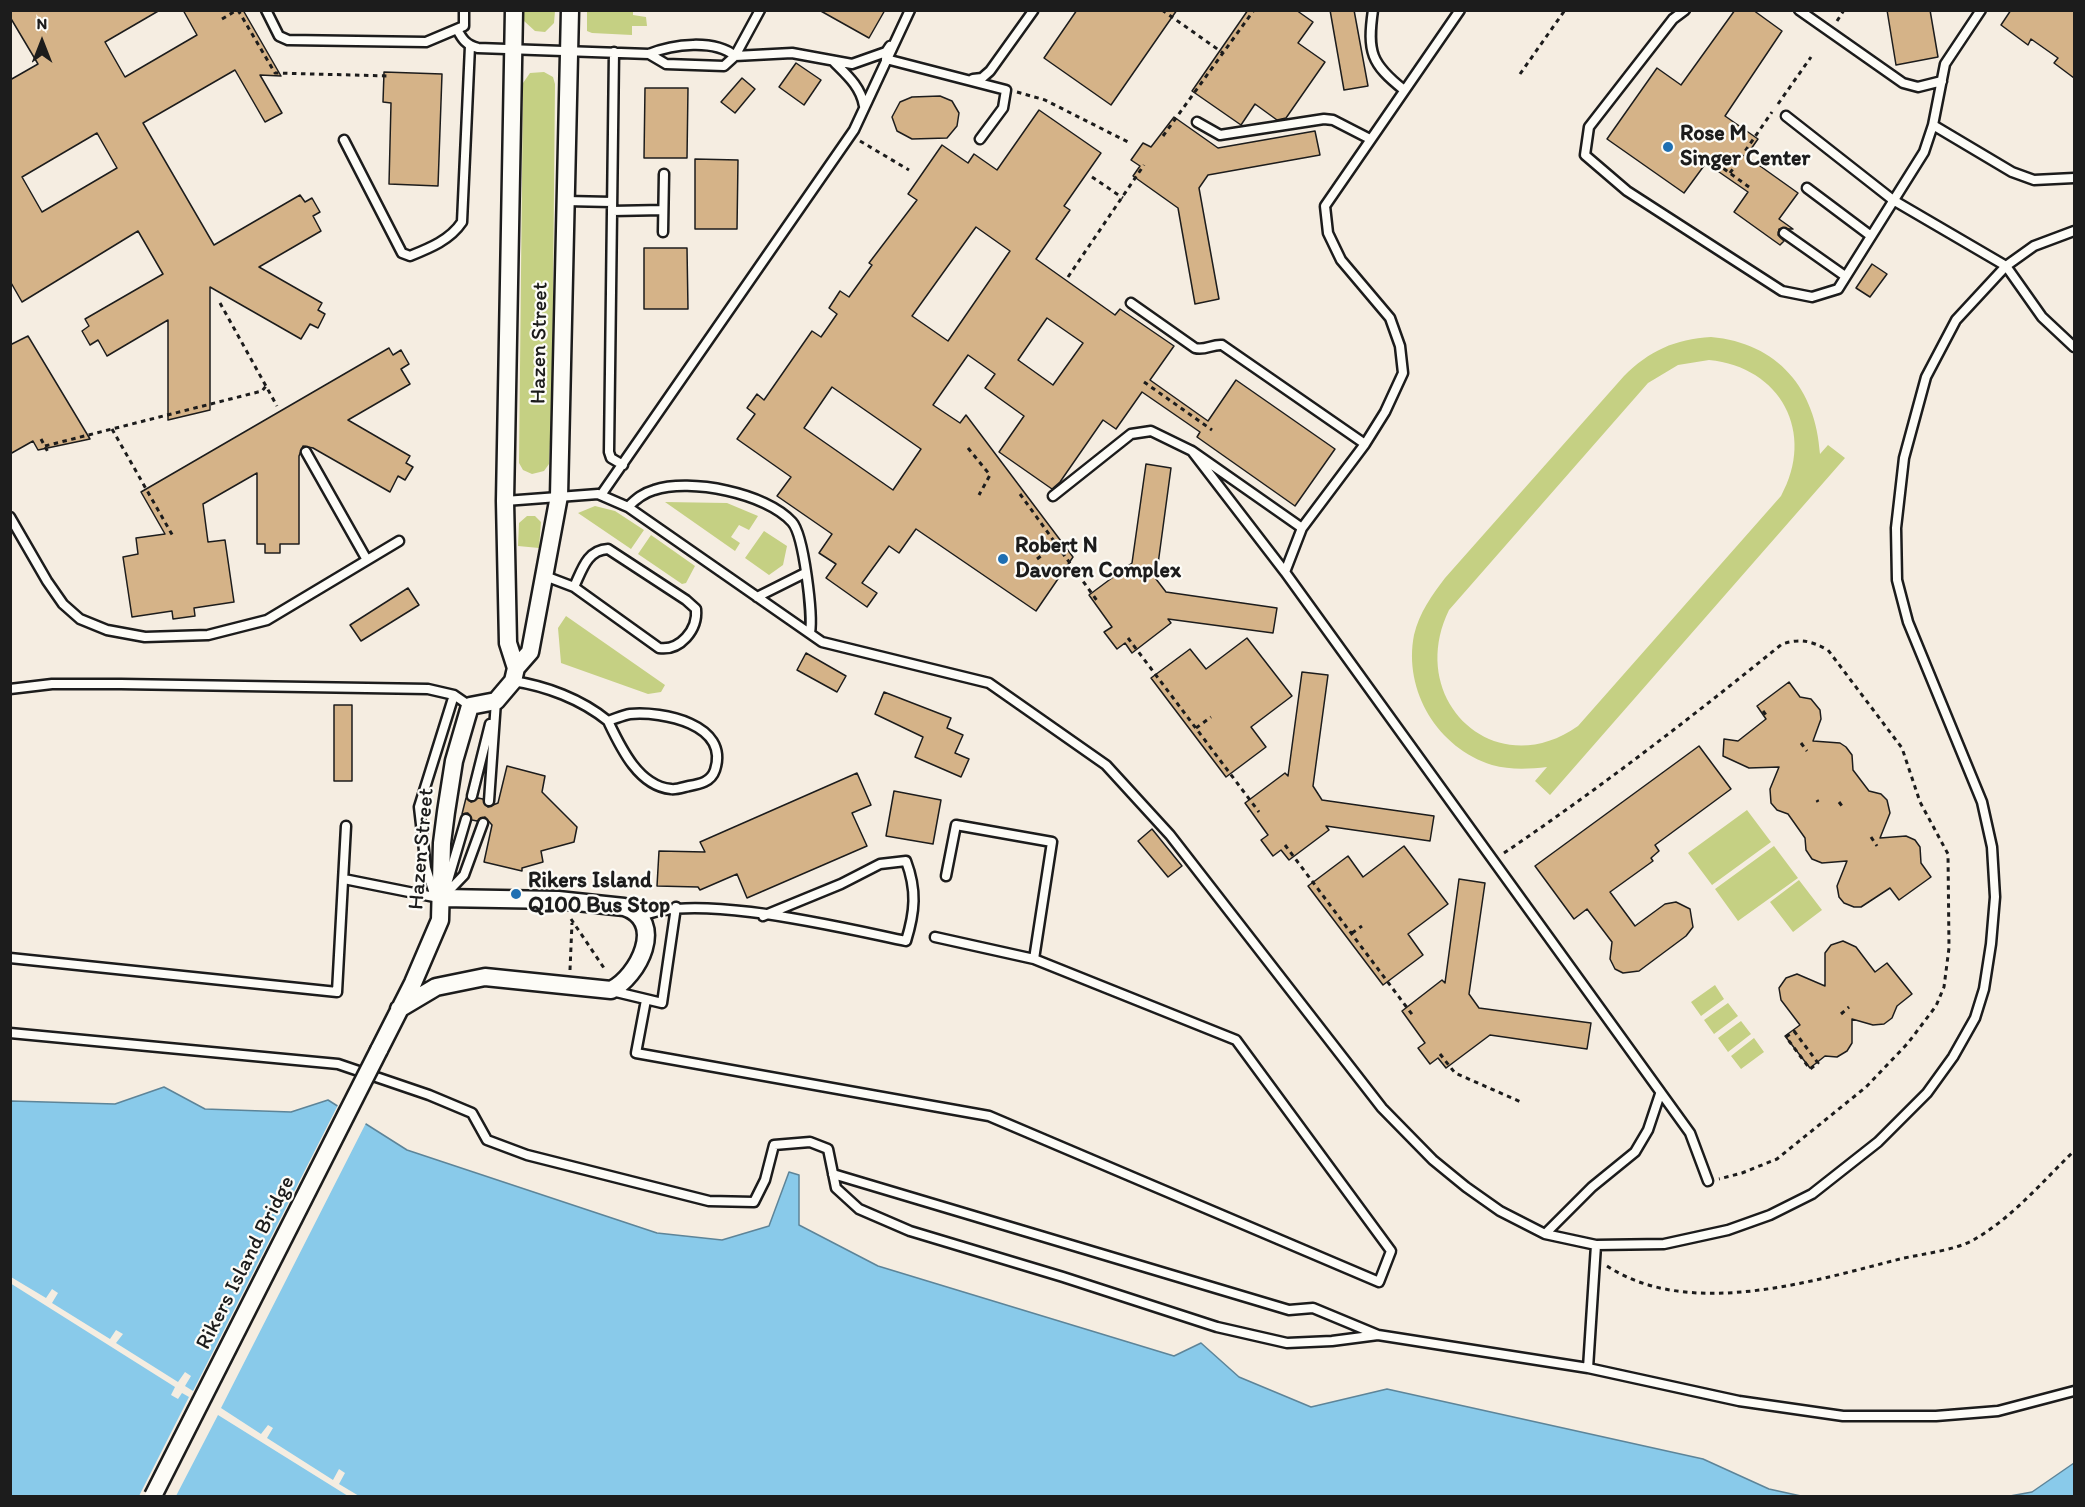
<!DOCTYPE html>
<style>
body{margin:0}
#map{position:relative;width:2085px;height:1507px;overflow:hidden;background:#f5ede1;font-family:Itim,sans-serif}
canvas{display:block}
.frame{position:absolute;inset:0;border:12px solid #1c1c1c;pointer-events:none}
.north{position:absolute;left:12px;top:12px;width:60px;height:60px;-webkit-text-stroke:4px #fdfcf7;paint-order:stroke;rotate:0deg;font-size:16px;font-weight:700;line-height:24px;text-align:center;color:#1c1c1c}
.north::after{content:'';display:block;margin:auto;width:21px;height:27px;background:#1c1c1c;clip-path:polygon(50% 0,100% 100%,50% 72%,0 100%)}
</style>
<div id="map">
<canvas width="2085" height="1507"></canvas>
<div class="frame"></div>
<div class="north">N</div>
</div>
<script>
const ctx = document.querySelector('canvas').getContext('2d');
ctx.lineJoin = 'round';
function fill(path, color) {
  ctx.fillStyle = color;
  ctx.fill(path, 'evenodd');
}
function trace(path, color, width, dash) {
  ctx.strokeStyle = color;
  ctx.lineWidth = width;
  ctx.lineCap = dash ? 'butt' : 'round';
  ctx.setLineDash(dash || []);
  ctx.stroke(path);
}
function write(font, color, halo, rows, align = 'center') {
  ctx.font = font + ' Itim,sans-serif';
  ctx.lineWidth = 4.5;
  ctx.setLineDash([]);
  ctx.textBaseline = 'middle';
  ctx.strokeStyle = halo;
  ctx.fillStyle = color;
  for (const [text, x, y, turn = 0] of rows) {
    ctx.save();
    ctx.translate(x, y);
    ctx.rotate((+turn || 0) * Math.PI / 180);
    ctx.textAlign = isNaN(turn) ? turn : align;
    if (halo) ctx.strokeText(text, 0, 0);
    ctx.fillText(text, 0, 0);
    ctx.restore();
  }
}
const green = new Path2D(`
 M523 11H555L554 23 545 32 535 31 524 21Z
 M587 11H633V15L646 17 647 26H632V35L592 33 587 31Z
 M544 72 553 77 555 84 552 401 549 464 544 471 532 474 523 470 519 463 523 83 530 73Z
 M1711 337C1778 343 1816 389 1820 454L1828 445 1845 458 1550 795 1535 781 1547 767C1529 769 1510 770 1492 765 1438 748 1403 691 1414 635 1419 613 1432 595 1445 578L1624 376C1649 351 1675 339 1711 337ZM1709 360C1781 367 1816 433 1781 496L1578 726C1495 785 1405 700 1449 610L1648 383 1678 365Z
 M665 502 727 503 758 516 749 530 739 525 731 537 740 543 735 551Z
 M595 506 615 511 644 530 631 549 578 513Z
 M527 516H535L541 522 539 548 518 546 519 523Z
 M764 531 787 546 783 565 769 575 745 558Z
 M651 535 695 566 686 583 682 584 638 554Z
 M566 616 665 685 661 692 648 694 561 663 558 628Z
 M1747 810 1771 842 1712 885 1688 853Z
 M1774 846 1798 878 1738 921 1715 889Z
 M1799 880 1822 910 1793 932 1770 902Z
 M1715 985 1724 999 1701 1016 1691 1002Z
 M1728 1003 1738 1016 1714 1034 1704 1020Z
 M1741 1021 1751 1034 1728 1052 1718 1038Z
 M1754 1038 1764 1052 1741 1069 1731 1056Z`);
const water = new Path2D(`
 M164 1087 205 1109 291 1112 328 1100 407 1150 657 1233 722 1240 769 1226 789 1172 799 1175V1225L878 1266 1174 1356 1201 1343 1239 1377 1311 1407 1387 1389 1703 1459 1769 1489 1801 1496H11V1101L115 1104Z
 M2074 1463V1496H2010L2032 1492Z`);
const pier = new Path2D(`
 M339 1103 367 1121 221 1408 261 1434 268 1425 273 1428 267 1438 333 1480 339 1469 345 1473 339 1484 359 1496H348L218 1415 176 1496H139L189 1397 182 1393 178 1399 171 1395 175 1387 10 1283 11 1277 46 1298 52 1289 58 1293 52 1303 110 1339 116 1330 123 1334 116 1343 178 1382 185 1372 191 1376 185 1386 193 1391Z`);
const building = new Path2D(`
 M10 10H160L105 42 125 77 197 35 183 10H243L281 76 260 75 282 113 265 122 235 70 143 123 214 245 300 195 305 202 312 198 320 212 313 216 321 231 259 267 322 303 318 310 325 314 318 328 310 324 301 339 210 287V410L168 420V320L107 356 98 340 90 345 82 331 89 326 85 319 163 274 138 231 22 302 10 281V80L38 64 10 17ZM97 133 117 168 42 212 22 177Z
 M819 10H885L869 38Z
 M1077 10H1177L1111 105 1044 58Z
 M1248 10H1296L1313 22 1298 43 1325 62 1286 118 1277 120 1255 104 1241 125 1192 91Z
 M1330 10H1354L1368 86 1344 90Z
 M1735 10H1753L1782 31 1725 116 1758 139 1746 156 1798 193 1779 219 1793 229H1779L1778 235 1784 241 1780 245 1734 212 1748 192 1706 163 1684 193 1607 139 1657 68 1681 85Z
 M1887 10H1930L1938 57 1896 65Z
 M2011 10H2074V78L2054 63 2058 58 2031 39 2028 45 2001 25Z
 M796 63 821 80 804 105 779 87Z
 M384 72 442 74 438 186 389 184 391 103 383 102Z
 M742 78 755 89 735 113 721 102Z
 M645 88H688L687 158H644Z
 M940 96 952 101 959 113 957 126 947 138 912 139 897 131 892 117 900 102 912 97Z
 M1039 110 1101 153 1064 206 1070 210 1036 259 1115 315 1120 309 1174 346 1150 380 1208 421 1236 380 1335 449 1295 506 1197 437 1200 432 1142 392 1116 429 1103 420 1060 482 1052 489 999 452 1024 416 985 388 995 374 968 355 933 405 960 423 966 415 1073 557 1036 611 916 529 899 553 889 546 862 583 877 593 867 607 826 578 836 564 819 553 832 534 777 496 791 477 737 439 755 414 747 408 757 394 764 400 812 331 821 337 837 314 829 308 840 291 849 297 872 265 869 263 917 200 908 194 942 145 968 163 974 154 997 170ZM976 227 1010 251 948 341 912 316ZM1047 318 1083 343 1053 385 1018 360ZM832 387 921 449 893 490 804 428Z
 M1174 117 1218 148 1315 131 1320 155 1208 175 1199 188 1219 299 1195 304 1178 208 1133 176 1140 166 1131 160 1143 143 1151 147Z
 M695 159 738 160 737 229H695Z
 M644 248H687L688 309H644Z
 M1872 264 1887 274 1870 297 1856 288Z
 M28 336 90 439 38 450 33 441 10 454V345Z
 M389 348 393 355 401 350 409 364 401 369 410 384 348 420 410 456 406 463 413 467 405 480 398 476 390 492 313 448 303 446 299 456V544H280V553H265V544H257V473L203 504 208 542 225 540 234 602 194 608 195 616 173 619 172 611 132 617 123 557 138 554 136 538 165 534 141 492Z
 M1146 464 1171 468 1156 579 1166 592 1277 608 1273 633 1168 619 1171 623 1132 653 1125 643 1117 649 1104 632 1112 627 1089 595 1132 563Z
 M408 588 419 605 361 641 350 625Z
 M1247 638 1292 696 1251 727 1266 747 1226 777 1151 678 1190 649 1206 669Z
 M806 653 846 676 837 692 797 670Z
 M1302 672 1328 675 1313 786 1322 800 1434 816 1430 841 1326 826 1329 830 1289 860 1281 850 1273 856 1261 840 1268 835 1245 803 1285 773 1288 776Z
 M1789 682 1800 697 1811 699 1820 710 1821 719 1813 741 1840 743 1846 747 1852 755 1853 770 1869 791 1881 794 1887 800 1890 813 1880 838 1906 836 1915 840 1920 847 1921 863 1931 877 1899 900 1890 888 1861 907H1854L1844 903 1839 897 1837 886 1847 861 1822 863 1812 859 1806 850 1805 838 1788 814 1777 810 1771 803 1770 789 1779 767 1749 768 1723 756 1724 739 1738 741 1766 719 1757 706Z
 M884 692 951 718 947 728 963 735 955 753 969 759 961 777 915 757 923 737 875 714Z
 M334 705H352V781H334Z
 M1699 746 1731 789 1655 845 1659 851 1651 858 1653 861 1610 892 1635 926 1665 904 1676 902 1690 909 1693 927 1686 936 1639 971 1623 973 1615 969 1610 959 1612 942 1587 909 1574 919 1535 866Z
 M507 766 545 776 542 792 577 827 574 842 541 851 543 862 522 868V871L484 862 492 825 485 817 477 821 472 820 468 813 462 814 466 798 471 802 478 798 483 799 488 807 498 803Z
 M857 773 871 805 852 813 867 846 747 898 737 874 700 890 698 887 657 886 659 851 705 852 700 842Z
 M894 791 941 800 933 844 886 836Z
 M1152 829 1182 866 1168 877 1138 841Z
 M1404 846 1448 904 1408 934 1423 955 1383 985 1308 886 1348 856 1363 877Z
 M1459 879 1485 883 1469 994 1479 1008 1591 1023 1587 1049 1490 1035 1446 1068 1438 1058 1430 1064 1418 1048 1425 1043 1402 1011 1442 980 1445 983Z
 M1843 941 1856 947 1875 972 1887 963 1912 994 1897 1006 1892 1018 1884 1024 1873 1025 1852 1019V1043L1847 1051 1837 1057 1825 1056 1810 1068 1785 1036 1800 1025 1781 1000 1779 988 1786 978 1797 974 1825 986V953L1831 945Z`);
const path = new Path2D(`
 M238 10 275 73 390 76
 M1162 10 1223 53
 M222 19 237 10
 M1837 21 1844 10
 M1520 74 1565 10
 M1017 92 1045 100 1128 142
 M1778 104 1811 57
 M1163 136 1254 10
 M860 141 909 170
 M1709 158 1749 187
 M1730 173 1772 112
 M1092 177 1123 198
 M1068 277 1144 165
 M220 303 277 406
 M1144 382 1212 430
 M112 429 174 538
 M41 439 49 454
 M45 446 262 391 266 386
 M968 448 990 475 979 495
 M1020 494 1098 602
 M1037 559 1057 544
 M1128 638 1259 812
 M1763 711 1766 715
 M1196 728 1211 717
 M1801 743 1807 751
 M1817 800 1818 802
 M1839 802 1842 806
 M1871 837 1877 846
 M1285 845 1414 1017
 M1504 853C1600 788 1692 717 1782 644 1801 638 1811 641 1828 650L1902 748 1920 802 1948 854 1949 948 1944 987 1936 1006 1908 1043 1866 1087 1777 1159 1742 1173 1719 1179
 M571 919 606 971
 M1352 933 1362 926
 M570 970 572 923
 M1841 1014 1849 1007
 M1794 1031 1818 1063 1810 1069 1786 1037Z
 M1440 1054 1455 1073 1521 1102
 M1607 1266C1689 1320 1813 1281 1900 1259 1921 1254 1958 1250 1975 1239 2013 1217 2043 1181 2074 1151`);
const service = new Path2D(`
 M266 10 279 36 288 40 426 42 464 26V10
 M1373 10C1367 52 1371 64 1404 90
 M1460 10 1325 206 1328 233 1341 260 1390 318 1400 346 1403 373 1385 412 1365 444 1302 528 1285 572 1690 1133 1708 1181
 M1685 10 1673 19 1589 127 1585 155 1627 191 1782 291 1812 297 1838 289 1924 152 1933 125 1945 64 1981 10
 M1799 10 1903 83 1918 87 1942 81
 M457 29C462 39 466 45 478 48L649 54C673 44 714 39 735 56L724 66 666 64 649 54
 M614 52 609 452 611 458 623 465
 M735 56 792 53 852 64 886 52 890 46
 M735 56 760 10
 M886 59 1006 90 1003 108 980 139
 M834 62C847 75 861 87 864 106
 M973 79 982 78 990 71 1033 11
 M1786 116 1893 200 2006 266 2042 317 2074 347
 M1197 122 1220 135 1324 119 1333 120 1370 139
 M1933 125 2012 172 2034 180 2074 178
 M344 140 402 253 410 256C430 248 450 240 462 222L470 46
 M1807 188 1871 236
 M566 201 612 202
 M612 211 663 210
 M663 232 664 174
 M1784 233 1845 276
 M1131 303 1195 348C1205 351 1212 344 1222 345L1365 444
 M306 452 367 560
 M601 495 854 130 910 10
 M1053 496 1131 434 1151 431 1192 451
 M505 501 598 494 628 507 822 642 989 683 1106 765 1170 835 1382 1108 1433 1160 1466 1187 1500 1211 1545 1234 1596 1245 1664 1244 1728 1230 1770 1215 1812 1194 1878 1142 1927 1093 1953 1057 1975 1018 1984 989 1991 944 1995 897 1992 847 1982 802 1908 622 1897 580 1896 528 1904 458 1926 377 1956 320 2006 266 2034 246 2074 231
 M628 507C636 499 643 493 654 490 690 478 766 493 792 522 804 535 813 615 810 633
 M10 517 47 581 63 604 80 619 107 630 145 637 208 635 267 620 399 541
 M1285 572 1192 451 1302 528
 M545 576 574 587 659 648C680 651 698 630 696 609L686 600 608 549C587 550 582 570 574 587
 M757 597 805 573
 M513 681C546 686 581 699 608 721 615 719 623 715 630 714 662 711 730 724 715 770 711 782 700 784 689 786 684 787 676 790 671 789 638 786 620 746 608 721
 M10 689 52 684H121L428 689 454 695 470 706
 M472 796 490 724
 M489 801 496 701
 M946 876 956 825 1052 842 1034 959
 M344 879 439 898
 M446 887 466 819
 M435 897 426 868 419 807 454 695
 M442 898 464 875 483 823
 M639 918C689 890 847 929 906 941 915 912 917 890 906 861L880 864 841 884 763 916
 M10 958 337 992 346 826
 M612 991 662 1003 676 907
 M646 1000 636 1053 989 1116 1379 1282 1391 1251 1236 1040 1034 959 935 937
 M10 1033 338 1064 429 1095 472 1113 487 1140 527 1155 709 1201 754 1202 765 1180 774 1145 810 1142 828 1149 836 1188 859 1209 910 1231 1063 1277 1217 1327 1287 1343 1332 1341 1378 1335 1588 1368 1739 1401 1843 1416H1936L1998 1411 2074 1391
 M833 1174 1289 1310 1313 1308 1378 1335
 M1545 1234 1592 1187 1635 1152 1648 1130 1660 1094
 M1588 1368 1596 1245`);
const minor = new Path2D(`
 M514 10 505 501 508 643 516 668
 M399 1009 436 987 485 977 611 990C638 977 667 921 624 907L558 900 442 898
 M379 1050 413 983 440 920 442 843 446 812 454 761 470 706 496 701 513 681 516 668 530 652 559 496 570 10`);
const minorBridge = new Path2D(`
 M153 1496 379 1050`);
const markers = [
 [1668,147,6,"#1f6fb2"],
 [1003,559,6,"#1f6fb2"],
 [516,894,6,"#1f6fb2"]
];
const poiNames = [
 ["Rose M",1680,134],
 ["Singer Center",1680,159],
 ["Robert N",1015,546],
 ["Davoren Complex",1015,571],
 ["Rikers Island",528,881],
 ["Q100 Bus Stop",528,906]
];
const streetNames = [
 ["Hazen Street",540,343,-89],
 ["Hazen Street",422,849,-85],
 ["Rikers Island Bridge",246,1263,-63]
];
fill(green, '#c5d083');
fill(water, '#89caea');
trace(water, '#5d8498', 1.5);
fill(pier, '#f5ede1');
fill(building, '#d5b388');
trace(building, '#1c1c1c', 1.5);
trace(service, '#1c1c1c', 13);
trace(minor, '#1c1c1c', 21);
trace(path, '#1c1c1c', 3, [4.5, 4.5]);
trace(service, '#fdfcf7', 8);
trace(minor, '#fdfcf7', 16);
trace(minorBridge, '#1c1c1c', 21, []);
trace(minorBridge, '#fdfcf7', 16);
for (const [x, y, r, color] of markers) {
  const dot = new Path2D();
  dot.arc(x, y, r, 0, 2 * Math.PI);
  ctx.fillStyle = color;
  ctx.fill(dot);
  trace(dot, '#fdfcf7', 2);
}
write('bold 22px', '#1c1c1c', '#fdfcf7', poiNames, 'left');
write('22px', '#1c1c1c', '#fdfcf7', streetNames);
</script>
